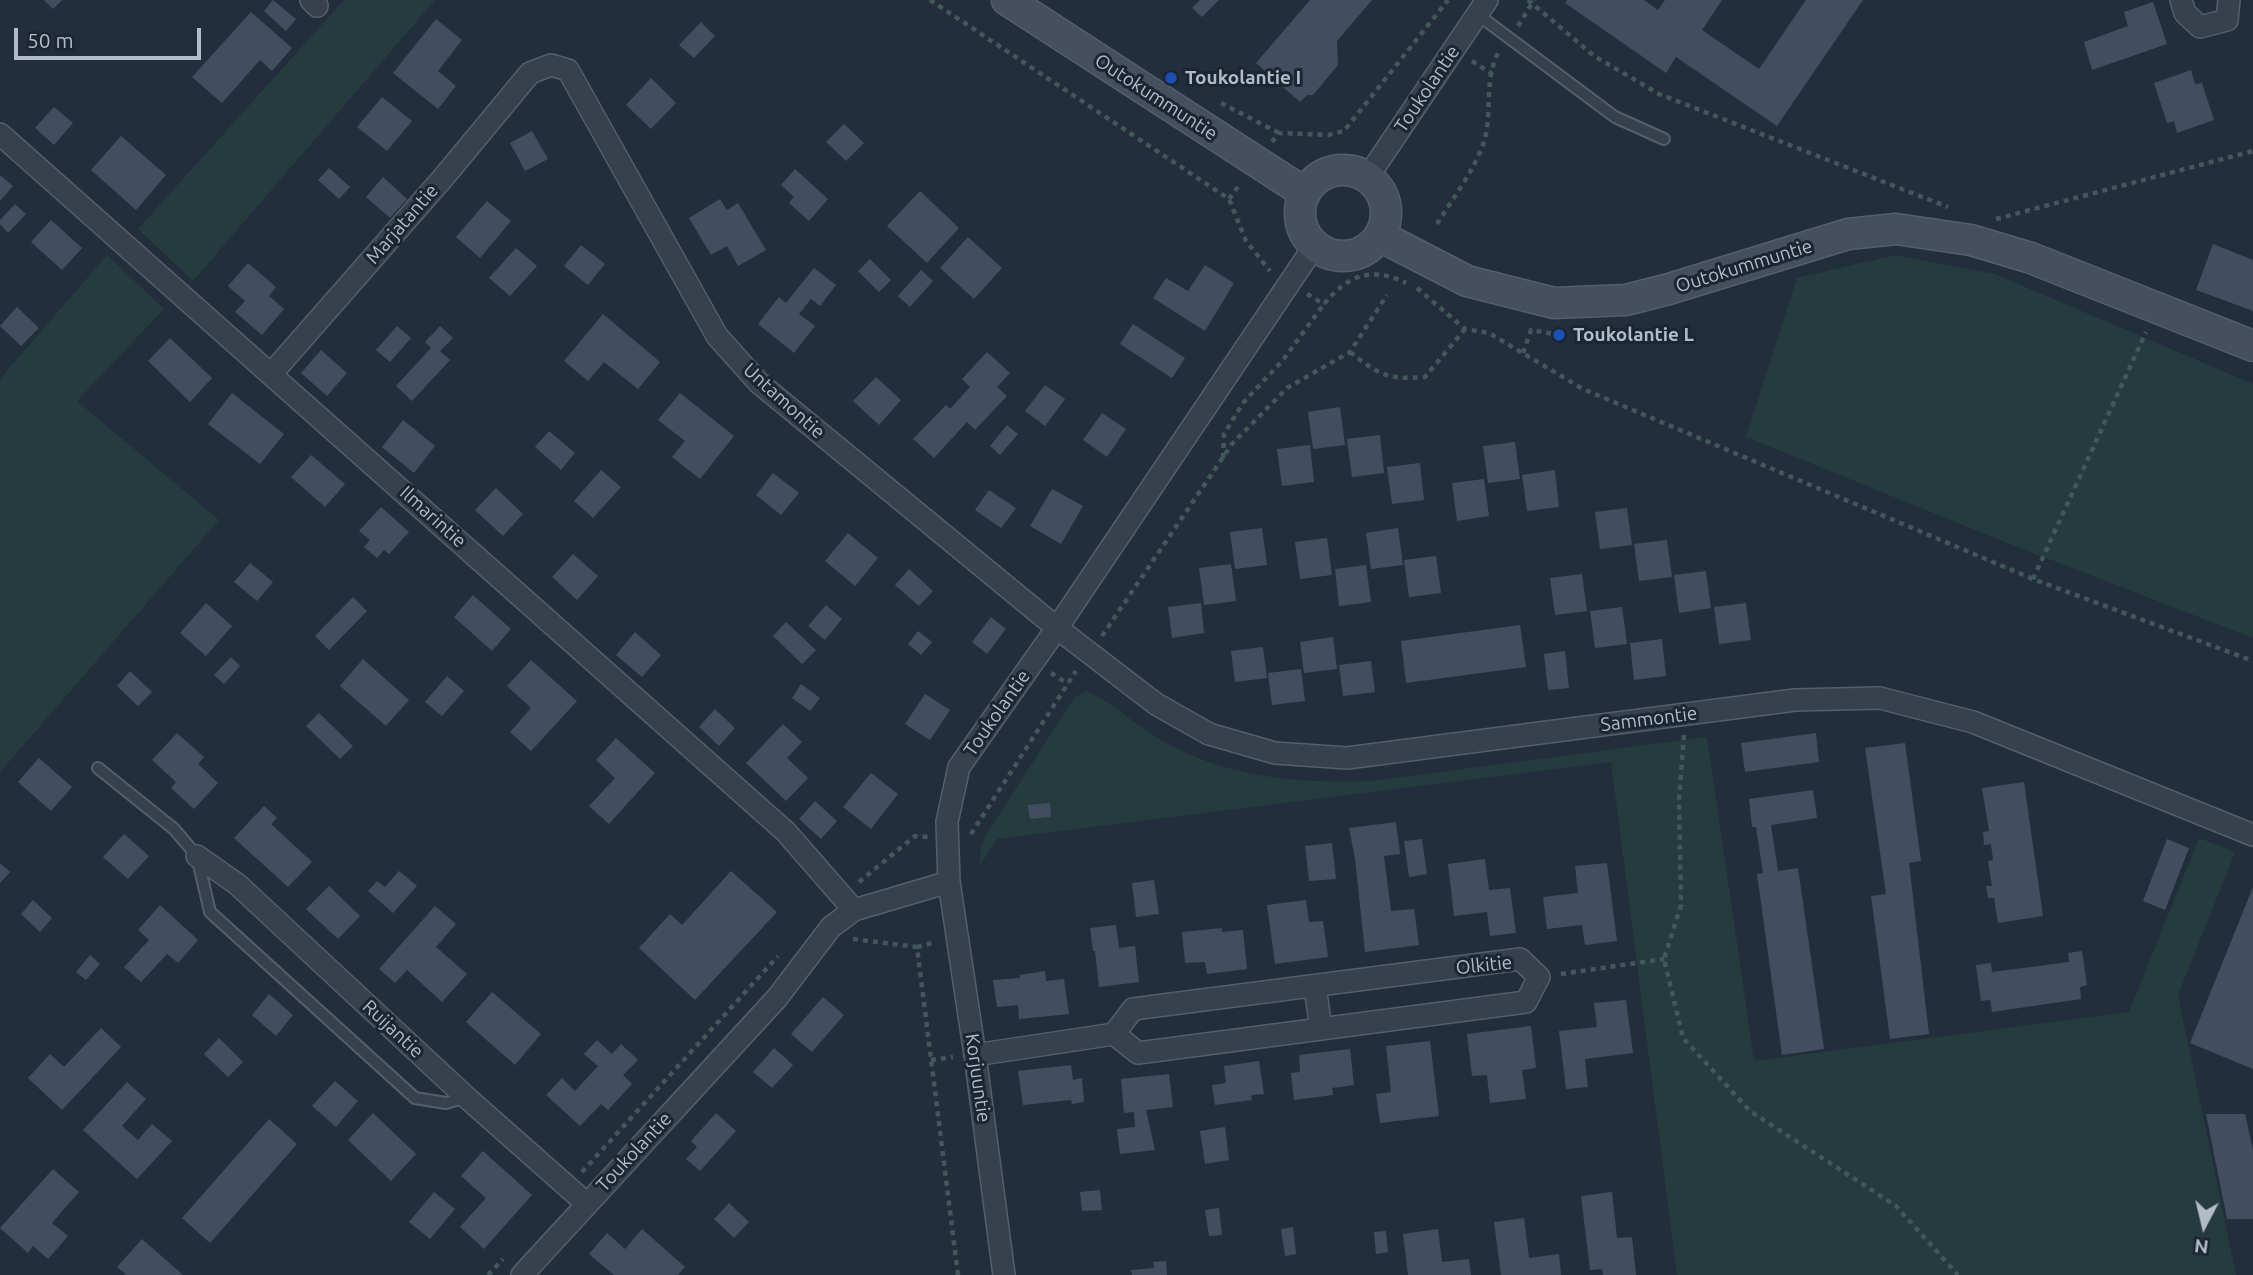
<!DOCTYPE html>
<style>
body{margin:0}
#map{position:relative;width:2253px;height:1275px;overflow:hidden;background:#232e3d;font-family:Ubuntu,sans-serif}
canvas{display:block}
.north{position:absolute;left:2169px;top:1191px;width:70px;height:70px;-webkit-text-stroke:5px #1c2532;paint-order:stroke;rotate:187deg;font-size:19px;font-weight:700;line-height:28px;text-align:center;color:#b3bbc8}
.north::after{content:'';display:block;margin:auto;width:24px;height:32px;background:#b3bbc8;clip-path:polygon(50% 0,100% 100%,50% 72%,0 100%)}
.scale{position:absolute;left:14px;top:28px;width:187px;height:32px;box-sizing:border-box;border:4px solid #b3bbc8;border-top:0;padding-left:9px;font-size:21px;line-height:24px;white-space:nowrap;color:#b3bbc8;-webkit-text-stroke:5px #1c2532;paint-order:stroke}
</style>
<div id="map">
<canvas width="2253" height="1275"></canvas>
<div class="north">N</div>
<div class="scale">50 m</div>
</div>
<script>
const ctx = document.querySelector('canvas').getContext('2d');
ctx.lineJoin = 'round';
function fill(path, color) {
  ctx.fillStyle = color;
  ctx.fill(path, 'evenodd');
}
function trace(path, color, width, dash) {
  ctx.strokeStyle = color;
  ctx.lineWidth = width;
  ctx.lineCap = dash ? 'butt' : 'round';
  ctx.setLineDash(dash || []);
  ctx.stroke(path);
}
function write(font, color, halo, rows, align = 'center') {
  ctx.font = font + ' Ubuntu,sans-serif';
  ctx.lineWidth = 6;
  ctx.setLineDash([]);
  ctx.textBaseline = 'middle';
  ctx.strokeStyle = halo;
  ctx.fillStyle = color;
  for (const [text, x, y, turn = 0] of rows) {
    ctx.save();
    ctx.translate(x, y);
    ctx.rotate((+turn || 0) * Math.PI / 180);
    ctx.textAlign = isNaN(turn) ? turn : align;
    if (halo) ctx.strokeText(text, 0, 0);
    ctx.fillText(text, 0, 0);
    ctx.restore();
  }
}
const green = new Path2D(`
 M344 0H435L193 281 138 229Z
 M107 255 164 309 77 401 219 520 0 772V379Z
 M1895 255 1995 274 2253 384V638L2005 542 1746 437 1797 278Z
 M1086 691C1111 701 1130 721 1153 735 1219 777 1296 784 1371 781L1707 737 1754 1061 2129 1012 2199 838 2235 852 2178 995 2236 1275H1677L1611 762 997 839 979 867 981 847 989 830 1075 697Z`);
const building = new Path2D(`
 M44 0H62L53 9Z
 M273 0 296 19 286 31 264 11Z
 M1200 0H1219L1202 17 1192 8Z
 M1310 0H1372L1337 41 1338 65 1313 95H1307L1300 102 1256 63Z
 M1567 0H1644L1658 10 1665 0H1722L1702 30 1759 69 1806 0H1863L1777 126 1676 57 1666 73 1565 3Z
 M2153 2 2167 44 2092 70 2084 42 2128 26 2124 12Z
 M251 12 292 48 272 71 260 60 222 103 192 77Z
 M436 19 462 40 438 71 456 86 438 109 393 73Z
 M701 22 715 36 694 58 679 45Z
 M2191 70 2195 84 2202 83 2214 120 2177 133 2174 121 2167 123 2154 83Z
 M651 78 676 103 651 129 626 105Z
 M382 97 412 121 387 151 357 127Z
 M54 107 73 123 54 145 35 128Z
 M844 124 864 143 846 161 826 142Z
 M532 131 548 159 525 171 510 143Z
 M121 136 166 175 136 210 91 170Z
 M329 168 350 187 339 199 318 180Z
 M795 169 828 199 809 221 789 203 794 197 781 185Z
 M0 175 13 186 0 201Z
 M383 177 407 199 390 218 366 197Z
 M920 191 959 228 927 263 887 226Z
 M720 199 727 210 738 203 766 250 738 266 727 246 711 255 689 218Z
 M487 201 511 221 480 258 456 237Z
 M15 204 26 214 8 233 0 224V220Z
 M51 220 82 248 62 270 31 242Z
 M968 237 1002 268 974 299 940 268Z
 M2213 244 2253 260V311L2196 290Z
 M581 245 605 264 588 285 564 266Z
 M516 248 537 266 510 296 489 278Z
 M870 259 891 280 879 292 858 271Z
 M248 263 276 287 269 296 284 309 262 335 235 312 245 301 228 286Z
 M1205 265 1234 283 1205 331 1153 298 1166 278 1188 291Z
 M814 268 836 285 820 306 811 299 799 314 815 326 794 353 758 324 779 297 786 303Z
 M921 270 933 281 910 307 898 296Z
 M17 307 39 328 21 346 0 326Z
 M603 314 660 362 638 389 604 362 588 381 564 361Z
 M1133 324 1185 358 1172 378 1120 344Z
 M397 326 411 338 390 362 376 350Z
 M440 326 453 338 440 351 450 360 412 401 396 386 431 348 425 342Z
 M170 338 212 378 190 402 148 361Z
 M321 350 347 373 327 396 301 373Z
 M987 352 1010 373 997 387 1007 396 975 430 967 422 934 458 913 439 946 405 950 409 970 387 962 379Z
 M876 377 901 400 879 425 853 401Z
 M1045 385 1065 399 1045 426 1025 411Z
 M232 393 284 434 260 464 208 424Z
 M680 393 734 436 700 479 672 457 685 441 658 420Z
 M1340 407 1345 445 1313 449 1308 412Z
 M1102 413 1126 429 1107 457 1083 440Z
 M403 420 435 446 414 473 382 447Z
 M1007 425 1018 434 1000 455 990 446Z
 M549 431 575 453 561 470 535 447Z
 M1380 435 1384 473 1352 477 1347 439Z
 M1515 442 1520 479 1488 483 1483 446Z
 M1310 445 1314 482 1282 486 1277 449Z
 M311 455 345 484 325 507 291 477Z
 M1420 463 1424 500 1392 504 1387 467Z
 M601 470 621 487 593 518 574 501Z
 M1555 470 1559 507 1527 511 1522 475Z
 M773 473 799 493 781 515 756 495Z
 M1484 479 1489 516 1457 521 1452 483Z
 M496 488 523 514 503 536 475 510Z
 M1052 489 1083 506 1061 544 1030 526Z
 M989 490 1016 508 1001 528 975 510Z
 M381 507 409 532 389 554 384 550 377 558 364 547 370 540 359 531Z
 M1627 508 1632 545 1600 549 1595 512Z
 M1262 528 1267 565 1235 569 1230 532Z
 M1398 528 1403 565 1371 569 1366 533Z
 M848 533 878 558 855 586 825 561Z
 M1327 538 1332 575 1300 579 1295 542Z
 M1667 540 1672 577 1639 581 1634 544Z
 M573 554 598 576 577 600 552 577Z
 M1436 556 1441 593 1409 597 1404 560Z
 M250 563 273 582 257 601 234 582Z
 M1231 564 1236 601 1204 605 1199 568Z
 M1366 565 1371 602 1339 606 1335 569Z
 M909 569 933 591 919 606 895 585Z
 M1706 571 1711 608 1679 613 1674 575Z
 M1582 574 1587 611 1555 615 1550 578Z
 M473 595 511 629 492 651 454 617Z
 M353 597 367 611 329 650 315 636Z
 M206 603 232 626 206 656 180 633Z
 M1201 603 1204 633 1172 638 1168 607Z
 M1746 603 1751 640 1719 644 1714 607Z
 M826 605 842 619 825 640 808 626Z
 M1622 607 1627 644 1595 648 1590 611Z
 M991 617 1006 629 987 654 972 642Z
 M786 622 816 650 802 664 773 636Z
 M1520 625 1526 667 1406 683 1401 641Z
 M918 631 932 642 921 655 908 644Z
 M635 632 661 655 642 677 616 655Z
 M1333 637 1337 669 1304 673 1300 642Z
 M1662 639 1666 676 1634 680 1630 643Z
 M1263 647 1267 678 1235 682 1231 651Z
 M1565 651 1569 688 1548 690 1544 654Z
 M231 657 240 666 224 684 214 675Z
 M363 659 409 700 386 726 340 686Z
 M531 660 577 701 531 751 510 732 531 708 507 686Z
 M1371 661 1375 692 1343 696 1339 665Z
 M1301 669 1305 701 1272 705 1268 673Z
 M130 671 152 692 138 706 117 686Z
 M447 676 464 691 442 716 425 702Z
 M801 684 820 698 810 711 792 698Z
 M925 694 950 710 930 740 905 724Z
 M715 709 735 728 719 746 699 727Z
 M319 713 353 746 340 759 306 726Z
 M783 724 802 742 787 758 808 778 786 801 746 763Z
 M177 733 204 757 198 764 218 783 194 809 171 788 176 782 152 760Z
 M1816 733 1819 762 1745 772 1741 743Z
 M616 738 655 773 609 824 589 806 615 778 596 760Z
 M1905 743 1921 861 1909 863 1929 1034 1890 1039 1871 896 1886 894 1865 748Z
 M39 758 72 787 51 811 18 782Z
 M871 773 898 794 871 829 843 807Z
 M2024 782 2043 916 1998 923 1994 898H1988L1986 886H1992L1988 861 1993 860 1991 844 1984 845 1983 832 1989 831 1982 788Z
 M1813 790 1817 818 1771 825 1778 871 1798 868 1824 1049 1782 1055 1757 874 1763 873 1756 827H1752L1749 799Z
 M815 801 837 821 821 839 799 819Z
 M1050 803 1051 817 1030 819 1028 805Z
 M264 806 277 818 271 824 312 862 288 887 234 838Z
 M1396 822 1400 854 1384 856 1391 911 1414 909 1419 945 1365 952 1355 859 1349 828Z
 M124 834 149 856 128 879 103 857Z
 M1422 839 1427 874 1409 877 1404 841Z
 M2167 839 2189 848 2165 910 2143 901Z
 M1332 843 1336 879 1309 881 1305 846Z
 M1485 859 1489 890 1510 888 1516 933 1490 936 1487 912 1454 916 1448 864Z
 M0 863 10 872 0 883Z
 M1607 863 1617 941 1585 945 1582 925 1547 929 1543 897 1578 893 1575 866Z
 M399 871 417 886 393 913 368 891 377 881 385 887Z
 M731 871 777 912 695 1000 639 948 670 914 682 925Z
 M1154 880 1159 914 1136 917 1132 883Z
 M329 886 360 916 338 939 306 909Z
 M2253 887V1069L2190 1043Z
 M33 900 52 918 40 932 21 914Z
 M1306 900 1309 922 1323 921 1328 957 1275 964 1267 905Z
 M160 905 198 940 178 963 167 954 141 982 124 967 149 940 138 930Z
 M435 906 456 924 436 947 467 974 442 1002 407 970 395 983 379 969Z
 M1116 925 1119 948 1135 946 1139 982 1099 987 1095 951H1093L1090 928Z
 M1222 928V932L1243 930 1247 969 1207 974 1205 962 1185 963 1182 932Z
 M2082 951 2087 985 2080 987 2081 999 1992 1012 1990 1000 1981 1001 1976 965 1991 963 1992 972 2069 962 2068 953Z
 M90 955 100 964 86 980 76 972Z
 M1045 971 1046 981 1064 979 1069 1014 1019 1019 1018 1005 997 1007 993 980 1020 978V975Z
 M492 992 541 1034 515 1065 466 1022Z
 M269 994 293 1015 276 1036 252 1015Z
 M823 997 844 1015 812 1052 791 1034Z
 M1626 1000 1633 1053 1585 1059 1588 1087 1566 1089 1559 1031 1597 1027 1594 1003Z
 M1531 1026 1536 1068 1522 1070 1526 1099 1490 1103 1487 1075 1472 1076 1467 1034Z
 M101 1028 121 1047 62 1110 28 1078 50 1054 64 1067Z
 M219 1038 243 1062 228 1077 204 1054Z
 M597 1040 612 1054 621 1044 638 1060 623 1075 632 1084 608 1110 601 1104 580 1126 546 1095 562 1078 575 1091 598 1066 584 1054Z
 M1430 1041 1439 1116 1380 1123 1376 1094 1391 1092 1386 1046Z
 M774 1048 793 1065 772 1088 753 1072Z
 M1350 1049 1354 1085 1332 1088 1333 1095 1294 1100 1291 1073 1300 1072 1299 1055Z
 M1259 1061 1264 1094 1251 1095 1252 1100 1215 1105 1212 1085 1226 1083 1224 1066Z
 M1071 1065 1073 1080 1082 1078 1084 1102 1072 1104 1071 1100 1023 1105 1018 1071Z
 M1169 1074 1173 1107 1146 1110 1155 1150 1120 1154 1117 1129 1135 1127 1134 1112 1124 1113 1121 1079Z
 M335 1081 358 1101 336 1127 312 1106Z
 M127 1082 146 1099 122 1126 138 1140 152 1124 172 1141 137 1179 83 1130Z
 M373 1113 416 1154 391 1181 348 1140Z
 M716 1113 736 1131 700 1171 686 1159 697 1147 691 1141Z
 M2206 1114H2245L2253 1150V1219H2227Z
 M269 1119 297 1144 210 1243 182 1218Z
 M1225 1127 1229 1160 1205 1164 1200 1131Z
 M483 1151 532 1195 484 1249 460 1227 486 1198 461 1176Z
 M53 1169 79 1192 52 1223 68 1236 48 1259 33 1246 28 1253 0 1228Z
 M1100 1190 1102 1210 1082 1211 1080 1192Z
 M434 1192 455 1209 430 1239 409 1222Z
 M1612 1192 1617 1238 1632 1237 1636 1275H1603L1602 1269 1590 1270 1581 1196Z
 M729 1203 749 1222 734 1238 714 1219Z
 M1219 1208 1222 1235 1209 1236 1205 1210Z
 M1524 1218 1529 1258 1559 1254 1561 1275H1501L1494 1222Z
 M1293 1227 1296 1254 1285 1256 1281 1229Z
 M642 1229 685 1267 678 1275H614L589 1254 607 1233 625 1249Z
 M1438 1229 1442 1262 1469 1259 1471 1275H1408L1403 1234Z
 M1386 1231 1388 1252 1376 1254 1374 1232Z
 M142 1239 183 1275H127L117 1267Z
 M1166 1261 1167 1275H1132L1131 1270 1154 1268 1153 1262Z`);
const path = new Path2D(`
 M930 0 1229 199 1246 241 1270 271
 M1528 0 1594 56 1659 94 1948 207
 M1518 26 1534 0
 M1472 61 1492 74
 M1221 103 1279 133
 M1272 142 1279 133 1328 135 1344 131 1448 0
 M1229 199 1241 183
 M1996 219 2253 151
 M1437 224C1453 198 1474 171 1484 142 1493 113 1483 77 1500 50
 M1417 288 1465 329 1489 333 1583 389 2033 579 2253 661
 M1307 294 1324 304C1348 275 1371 266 1406 283
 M1350 352C1379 375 1388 380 1425 377L1465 329
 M1523 353 1531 330 1559 335
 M1223 458 1224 434 1243 403 1283 360 1324 304
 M2033 579 2146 332
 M1102 636 1232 444 1287 388 1350 352 1387 295
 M1051 673 1068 684
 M1684 735 1679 800 1681 905 1664 959 1683 1038 1750 1111 1896 1206 1958 1275
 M971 834 1076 671
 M859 882 915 836 928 837
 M853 939 917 947 958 1275
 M917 947 936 942
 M1561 974 1664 959
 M931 1060 953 1057
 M582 1172 778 956
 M488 1275 503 1259`);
const lane = new Path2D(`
 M1477 14 1615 117 1664 139
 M98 768 174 829 197 856 210 912 415 1098 446 1103 466 1097`);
const street = new Path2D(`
 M311 0 317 6
 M2181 0 2185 13 2200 27 2227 20 2229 0
 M0 134 786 832 854 910
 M1367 178 1487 0
 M272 373 443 178 530 73 551 65 568 70 717 336 759 383 1057 628 1156 704 1209 734 1275 753 1347 758 1795 700 1880 698 1973 722 2253 835
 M197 856 237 884 466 1097 587 1204
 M949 882 975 1055 1004 1275
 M1315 986 1321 1029
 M975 1055 1114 1034 1138 1053 1526 1002 1539 977 1520 959 1133 1009 1114 1034
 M522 1275 777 998 831 927 854 910 949 882 947 822 959 767 1057 628 1315 245`);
const secondary = new Path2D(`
 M1007 0 1305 193
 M1300 213a43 43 0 1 1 86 0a43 43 0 1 1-86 0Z
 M1380 236 1467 281 1554 303 1626 300 1669 289 1848 234 1896 229 1971 240 2031 258 2253 346`);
const markers = [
 [1171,78,7,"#1a4fb4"],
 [1559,335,7,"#1a4fb4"]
];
const poiNames = [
 ["Toukolantie I",1185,78],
 ["Toukolantie L",1573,335]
];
const streetNames = [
 ["Toukolantie",1427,89,-56],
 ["Outokummuntie",1156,97,33],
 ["Marjatantie",402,224,-49],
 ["Outokummuntie",1744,266,-17],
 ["Untamontie",784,401,42],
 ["Ilmarintie",433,517,42],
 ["Toukolantie",997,713,-55],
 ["Sammontie",1649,719,-7],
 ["Olkitie",1484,965,-6],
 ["Ruijantie",393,1029,43],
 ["Korjuuntie",978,1078,82],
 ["Toukolantie",634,1152,-47]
];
fill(green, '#253b3e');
fill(building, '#424e5f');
trace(lane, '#555e6b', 14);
trace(street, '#555e6b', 24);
trace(secondary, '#555e6b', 33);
trace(path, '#43585b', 4.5, [5, 5]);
trace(lane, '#37404d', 10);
trace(street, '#37404d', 21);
trace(secondary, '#454f60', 30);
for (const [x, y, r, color] of markers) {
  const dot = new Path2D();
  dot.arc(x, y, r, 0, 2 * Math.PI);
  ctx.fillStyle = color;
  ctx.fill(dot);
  trace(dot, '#1c2532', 2.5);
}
write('bold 19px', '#b3bbc8', '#1c2532', poiNames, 'left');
write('19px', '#b3bbc8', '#1c2532', streetNames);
</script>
